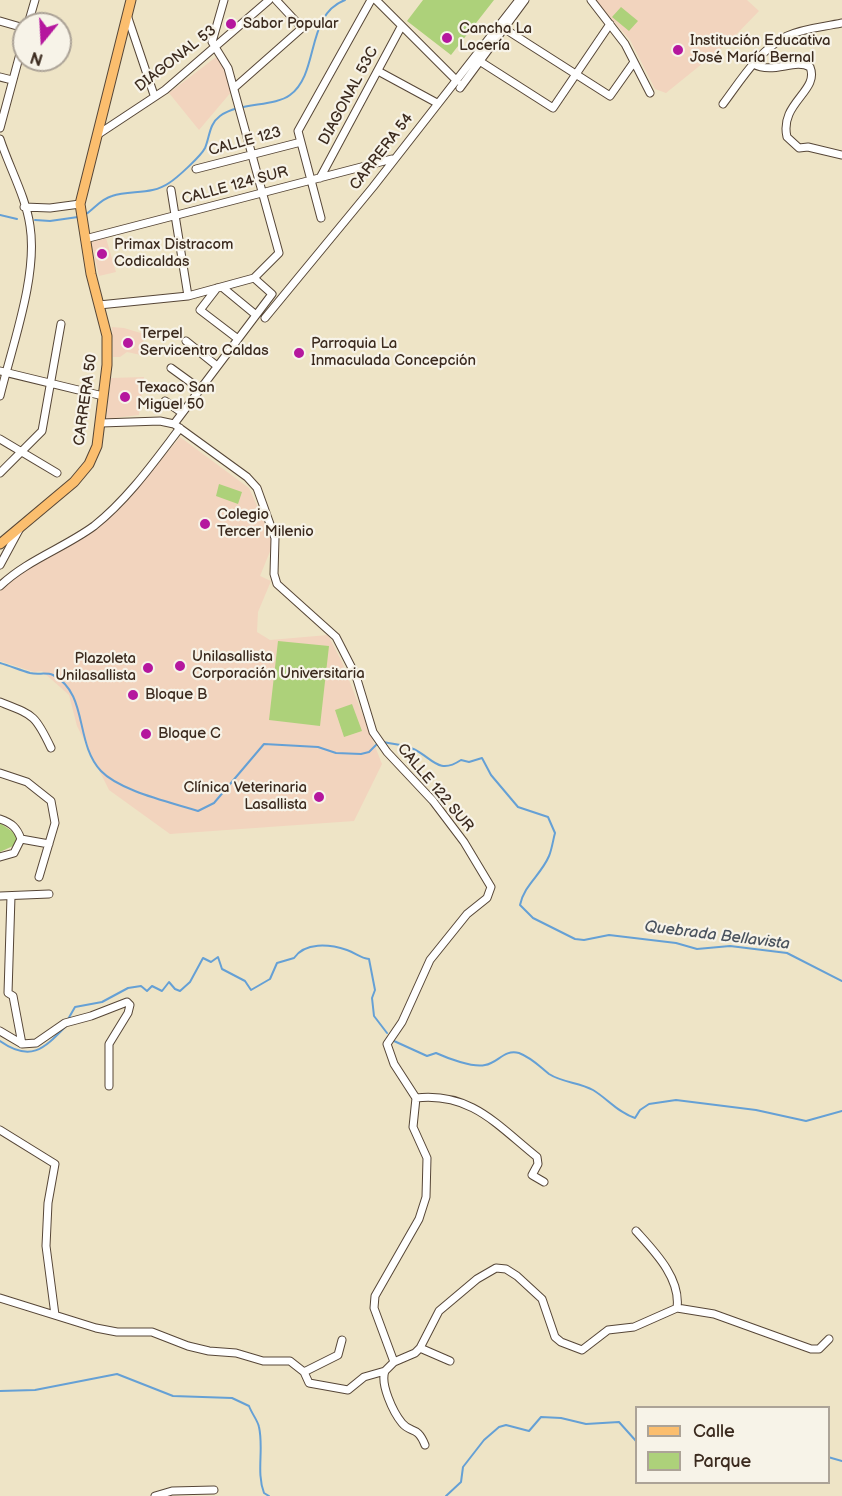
<!DOCTYPE html>
<meta charset="utf-8">
<style>
body{margin:0}
#map{position:relative;width:842px;height:1496px;overflow:hidden;background:#eee4c6;font-family:"Balsamiq Sans",sans-serif}
canvas{display:block}
.legend{position:absolute;left:635px;top:1406px;width:195px;height:78px;box-sizing:border-box;background:#f7f3e8;border:2px solid #aca397;margin:0;padding:8px 10px;list-style:none;font-size:18px;color:#3b2a1e}
.legend li{display:flex;align-items:center;gap:12px;height:30px}
.legend b{width:30px;border:2px solid #aca397}
.north{position:absolute;left:12px;top:12px;width:60px;height:60px;box-sizing:border-box;background:#f7f3e8;border:2px solid #aca397;border-radius:50%;rotate:198deg;font-size:16px;font-weight:700;line-height:24px;text-align:center;color:#3b2a1e}
.north::after{content:'';display:block;margin:auto;width:21px;height:27px;background:#b5179e;clip-path:polygon(50% 0,100% 100%,50% 72%,0 100%)}
</style>
<div id="map">
<canvas width="842" height="1496"></canvas>
<ul class="legend">
<li><b style="height:8px;background:#fbbe6e"></b>Calle</li>
<li><b style="height:16px;background:#add17a"></b>Parque</li>
</ul>
<div class="north">N</div>
</div>
<script>
const ctx = document.querySelector('canvas').getContext('2d');
ctx.lineJoin = 'round';
function fill(path, color) {
  ctx.fillStyle = color;
  ctx.fill(path, 'evenodd');
}
function trace(path, color, width, dash) {
  ctx.strokeStyle = color;
  ctx.lineWidth = width;
  ctx.lineCap = dash ? 'butt' : 'round';
  ctx.setLineDash(dash || []);
  ctx.stroke(path);
}
function write(font, color, halo, rows, align = 'center') {
  ctx.font = font + ' "Balsamiq Sans",sans-serif';
  ctx.lineWidth = 4.5;
  ctx.setLineDash([]);
  ctx.textBaseline = 'middle';
  ctx.strokeStyle = halo;
  ctx.fillStyle = color;
  for (const [text, x, y, turn = 0] of rows) {
    ctx.save();
    ctx.translate(x, y);
    ctx.rotate((+turn || 0) * Math.PI / 180);
    ctx.textAlign = isNaN(turn) ? turn : align;
    if (halo) ctx.strokeText(text, 0, 0);
    ctx.fillText(text, 0, 0);
    ctx.restore();
  }
}
const built = new Path2D(`
 M595 0H747L759 11 729 42 666 93 655 89 630 40Z
 M216 57 226 69 232 91 199 130 169 93Z
 M106 238 116 272 99 276 91 242Z
 M112 327 124 328 144 334 141 355 127 352 120 357H113Z
 M144 377 139 415 106 419 111 378Z
 M180 437 249 488 271 536V549L260 576 271 581 258 612 257 632 270 640 328 635 342 662 382 764 354 821 170 834 109 790 77 726 69 695 42 671 34 672 0 661V591L23 569 106 521 127 501Z`);
const green = new Path2D(`
 M423 0H494L451 55 407 21Z
 M621 7 638 21 629 31 612 17Z
 M219 484 242 492 238 504 216 496Z
 M278 641 329 646 320 726 269 720Z
 M352 704 362 731 344 737 335 710Z
 M0 823 13 832 18 840 13 846 0 852Z`);
const stream = new Path2D(`
 M86 214C95 208 101 199 112 196 131 190 152 195 169 183 177 178 201 156 205 148 210 136 209 124 220 116 239 102 274 107 290 95 320 73 305 15 345 0
 M0 215 17 219
 M35 220 50 221 78 217
 M0 663C10 666 20 670 30 673 38 675 46 672 53 675 89 694 74 742 101 771 120 791 170 802 198 811L214 803 264 744 318 747 336 753 361 754 369 752 378 743
 M383 742C392 744 403 745 411 748 432 756 437 776 461 760L469 762 482 758 491 775 518 807 548 817 555 833C553 840 552 849 549 856 541 875 524 885 520 905L533 918 575 939 584 940 609 935 676 943 697 949 730 946 787 953 842 981
 M67 1021 75 1007 102 1002 128 988 141 986 147 991 152 986 162 991 169 982 175 989 180 991 190 982 203 958 211 962 218 957 222 969 245 981 251 990 270 979 277 963 294 958C305 942 329 944 347 950 356 953 360 958 369 959L375 990 372 998 374 1016 387 1033
 M0 1041C30 1062 43 1050 66 1026
 M394 1041 427 1056 436 1053C447 1058 473 1068 485 1065 498 1063 504 1049 519 1053 532 1058 539 1066 549 1074 563 1083 579 1082 593 1090 608 1099 617 1112 635 1118L640 1110 649 1104 676 1100 756 1110 806 1121 842 1111
 M0 1391 35 1390 117 1374 173 1396 232 1398 249 1406C252 1414 258 1421 259 1427 264 1449 256 1472 264 1493L269 1496
 M828 1457 842 1461
 M446 1496 461 1482 463 1467 484 1440 499 1427 506 1425 529 1431 541 1417 561 1418 586 1424 619 1422 636 1441`);
const minor = new Path2D(`
 M376 0 457 81
 M591 0 625 44 650 93
 M127 15 154 95
 M0 21 24 28
 M28 24 35 0
 M505 29 610 96 634 62
 M481 62 553 108 610 24
 M753 64C774 75 794 58 810 67 820 91 779 103 787 137L799 148 808 147 842 155
 M378 71 437 103
 M0 77 12 80
 M234 88 302 28 276 0
 M460 88 525 0
 M723 104C741 80 759 50 787 36 804 28 824 27 842 23
 M0 128 24 39
 M97 135 165 90 269 0
 M0 139C9 167 26 197 30 226 38 276 12 346 0 396
 M196 169 301 142
 M320 178 401 27
 M171 190 188 296
 M24 207 50 208 80 204
 M321 218 298 131 371 0
 M85 239 392 159
 M222 287 256 315
 M217 288 200 310 238 339
 M99 305 188 296 254 278 279 253 228 68 212 42 224 0
 M265 318 373 187 519 0
 M186 341 217 366
 M171 368 200 389
 M0 371 103 396
 M165 401 181 412
 M101 423 160 421 174 424 247 477 257 488 275 538 274 574 277 584 336 637 356 676 373 732 387 752 433 801 464 842 491 887 487 898 467 914 430 960 402 1022 387 1044 394 1064 416 1098 413 1127 427 1158 426 1197 419 1219 375 1296 374 1308 394 1362
 M174 424 272 294 254 278
 M0 439 57 473
 M0 473 42 431 61 324
 M0 565 20 528
 M0 586C27 560 64 548 94 526 128 499 154 462 180 428
 M0 702C33 715 35 714 51 748
 M0 773 27 782 51 801 55 823 39 877
 M0 819C12 823 17 828 21 839L14 853 0 857
 M21 839 49 844
 M0 896 49 894
 M11 896 8 993 13 996 22 1044
 M0 1031 22 1044 36 1043 65 1023 91 1016 127 1002 130 1005 128 1013 109 1044V1086
 M416 1098C471 1092 497 1125 537 1157L538 1164 532 1175 544 1182
 M0 1130 55 1164 48 1203 46 1246 55 1315
 M636 1231C654 1251 681 1278 677 1308
 M0 1298 96 1328 117 1332H152L188 1346 209 1351 236 1353 263 1361H290L304 1372 309 1383 348 1390 364 1377 385 1371 394 1362 415 1353 420 1348 439 1311 477 1279 496 1268 506 1269 517 1276 542 1299 555 1337 561 1342 582 1350 608 1330 634 1327 677 1308 714 1314 811 1349H819L829 1339
 M420 1348 450 1361
 M385 1371C380 1384 393 1412 402 1423 411 1434 417 1425 425 1445
 M304 1372 338 1355 342 1340
 M155 1496 172 1491 214 1490`);
const major = new Path2D(`
 M0 544 74 482 89 464 97 446 107 365V336L91 274 80 204 131 0`);
const markers = [
 [231,24,6,"#b5179e"],
 [447,38,6,"#b5179e"],
 [678,50,6,"#b5179e"],
 [102,254,6,"#b5179e"],
 [128,343,6,"#b5179e"],
 [299,353,6,"#b5179e"],
 [125,397,6,"#b5179e"],
 [205,524,6,"#b5179e"],
 [180,666,6,"#b5179e"],
 [148,668,6,"#b5179e"],
 [133,695,6,"#b5179e"],
 [146,734,6,"#b5179e"],
 [319,797,6,"#b5179e"]
];
const poiNames = [
 ["Sabor Popular",243,24],
 ["Cancha La",459,29],
 ["Locería",459,46],
 ["Institución Educativa",690,41],
 ["José María Bernal",690,58],
 ["Primax Distracom",114,245],
 ["Codicaldas",114,262],
 ["Terpel",140,334],
 ["Servicentro Caldas",140,351],
 ["Parroquia La",311,344],
 ["Inmaculada Concepción",311,361],
 ["Texaco San",137,388],
 ["Miguel 50",137,405],
 ["Colegio",217,515],
 ["Tercer Milenio",217,532],
 ["Unilasallista",192,657],
 ["Corporación Universitaria",192,674],
 ["Plazoleta",136,659,"right"],
 ["Unilasallista",136,676,"right"],
 ["Bloque B",145,695],
 ["Bloque C",158,734],
 ["Clínica Veterinaria",307,788,"right"],
 ["Lasallista",307,805,"right"]
];
const streetNames = [
 ["DIAGONAL 53",176,59,-38],
 ["DIAGONAL 53C",349,96,-62],
 ["CALLE 123",245,142,-15],
 ["CARRERA 54",382,152,-52],
 ["CALLE 124 SUR",235,186,-15],
 ["CARRERA 50",86,400,-82],
 ["CALLE 122 SUR",435,788,50]
];
const waterNames = [
 ["Quebrada Bellavista",717,936,7]
];
fill(built, '#f2d4be');
fill(green, '#add17a');
trace(stream, '#65a0d5', 2);
trace(minor, '#564637', 9);
trace(major, '#564637', 11);
trace(minor, '#fff', 7);
trace(major, '#fbbe6e', 9);
for (const [x, y, r, color] of markers) {
  const dot = new Path2D();
  dot.arc(x, y, r, 0, 2 * Math.PI);
  ctx.fillStyle = color;
  ctx.fill(dot);
  trace(dot, '#f7f3e8', 2);
}
write('15px', '#3b2a1e', '#f7f3e8', poiNames, 'left');
write('15px', '#3b2a1e', '#f7f3e8', streetNames);
write('italic 16px', '#4a535e', '#f7f3e8', waterNames);
</script>
